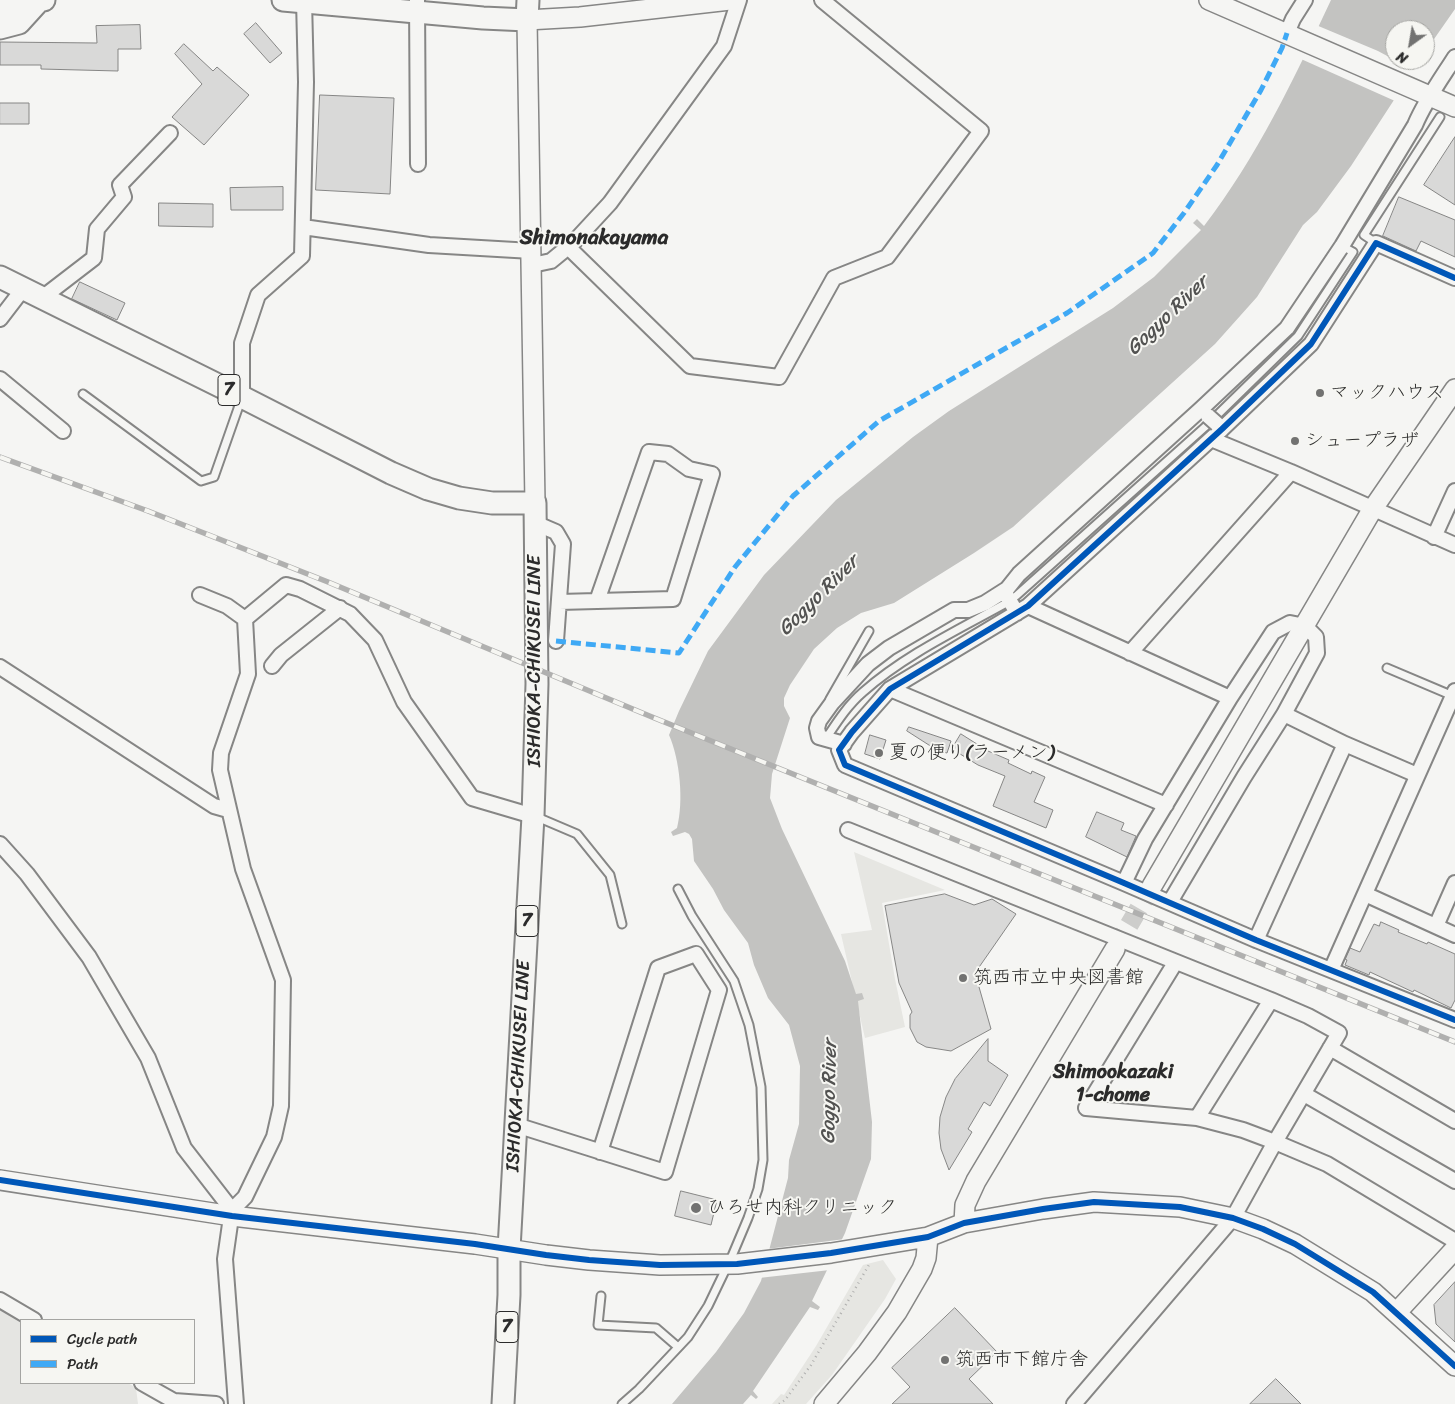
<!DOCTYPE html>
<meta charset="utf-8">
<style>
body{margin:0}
#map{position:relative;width:1455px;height:1404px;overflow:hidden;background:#f5f5f3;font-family:Sriracha,sans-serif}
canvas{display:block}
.legend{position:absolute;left:20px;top:1319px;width:175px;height:65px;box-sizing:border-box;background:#f6f6f2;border:1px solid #a5a5a2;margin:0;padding:6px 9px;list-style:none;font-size:15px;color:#2b2b2b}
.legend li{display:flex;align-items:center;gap:10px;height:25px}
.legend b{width:25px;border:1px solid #a5a5a2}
.north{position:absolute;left:1385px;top:20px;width:50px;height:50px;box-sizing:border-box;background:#f6f6f2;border:1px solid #a5a5a2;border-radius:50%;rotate:212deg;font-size:14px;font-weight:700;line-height:20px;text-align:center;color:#2b2b2b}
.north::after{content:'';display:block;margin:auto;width:18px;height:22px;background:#727271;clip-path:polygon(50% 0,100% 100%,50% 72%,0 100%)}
</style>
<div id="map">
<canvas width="1455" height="1404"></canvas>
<ul class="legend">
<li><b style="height:6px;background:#0057b8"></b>Cycle path</li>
<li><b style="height:6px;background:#3fa9f5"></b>Path</li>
</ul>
<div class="north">N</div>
</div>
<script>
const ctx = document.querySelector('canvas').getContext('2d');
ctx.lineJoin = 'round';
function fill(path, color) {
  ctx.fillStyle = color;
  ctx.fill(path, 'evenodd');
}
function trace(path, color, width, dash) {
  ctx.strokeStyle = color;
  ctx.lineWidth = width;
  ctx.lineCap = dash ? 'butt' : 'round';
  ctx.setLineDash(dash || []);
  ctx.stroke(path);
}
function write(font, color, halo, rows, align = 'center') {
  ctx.font = font + ' Sriracha,"Klee One",sans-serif';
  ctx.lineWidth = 4;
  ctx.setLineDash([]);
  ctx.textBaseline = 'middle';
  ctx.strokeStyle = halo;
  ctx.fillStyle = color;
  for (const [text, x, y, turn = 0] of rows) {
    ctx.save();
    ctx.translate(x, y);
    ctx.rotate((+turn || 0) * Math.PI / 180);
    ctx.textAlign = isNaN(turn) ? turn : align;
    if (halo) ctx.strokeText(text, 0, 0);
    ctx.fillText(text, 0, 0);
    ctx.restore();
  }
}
const built = new Path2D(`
 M0 1308 21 1321V1383H128L136 1388 138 1404H0Z`);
const green = new Path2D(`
 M854 852 945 890 882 903 895 979 905 1027 865 1038 841 934 872 930Z
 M883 1260 896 1279 885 1299 832 1375 806 1404H772L781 1394 784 1395 816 1346 863 1265Z`);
const water = new Path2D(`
 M1331 0H1455V9L1425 52V30H1395V60H1420L1351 166 1317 212 1303 225 1257 297 1215 344 1013 527 974 553 894 603 861 613 837 628 814 649 790 685 784 698V706L790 718 772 774 770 798 782 829 845 961 856 994 862 993 864 999 858 1001 872 1122 871 1159 845 1233 812 1301 820 1307 818 1310 810 1307 753 1391 758 1397 756 1399 751 1395 743 1404H672L716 1352 744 1313 761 1281 788 1178 789 1160 799 1124 800 1066 789 1025 768 998 754 965 748 943 724 910 713 889 694 861 692 839 689 834 685 832 673 836 671 832 677 828C684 801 680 760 669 735L679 711 708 651 764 575 836 500 913 437 949 411 1113 308 1154 277 1201 230 1193 223 1197 219 1204 226C1257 157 1294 79 1331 0Z`);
const pier = new Path2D(`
 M1316 25 1378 51 1415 71 1395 101 1301 59Z
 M845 1239 830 1270 759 1278 767 1249Z`);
const building = new Path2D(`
 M256 23 282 53 270 63 244 34Z
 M140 25 141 49H118V71L41 69V65H0V42L97 43 96 26Z
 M184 44 213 71 217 67 249 95 204 145 172 117 202 84 175 54Z
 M320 95 394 98 390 194 316 190Z
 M0 103H29V124H0Z
 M1455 137V205L1424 185Z
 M283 187V210H231L230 188Z
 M1399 197 1455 220V257L1421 241 1416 251 1383 236Z
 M159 203 213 204V227L159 226Z
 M80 282 125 303 117 320 72 299Z
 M909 727 951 741 947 753 932 749V747L907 731Z
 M961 734 988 751 1009 760 1008 763 1031 774 1032 771 1045 777 1034 802 1053 810 1046 828 993 806 1005 776 978 765 952 749Z
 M870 735 886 740 880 759 865 754Z
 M1097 812 1124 823 1121 830 1136 836 1127 857 1086 837Z
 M945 894 974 905 992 899 1016 914 975 973 991 1029 951 1051 926 1047 917 1042 910 1028V1015L912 1012 899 983 885 906Z
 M1381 922 1399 930 1398 932 1427 944 1428 942 1455 954V1000L1451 1008 1414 990 1413 992 1370 972 1369 975 1345 965 1347 960 1345 959 1350 948 1360 952 1374 924 1379 926Z
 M988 1039V1061L1008 1075 990 1106 984 1102 968 1129 972 1132 949 1170 941 1149 939 1133 940 1117 946 1097 955 1079Z
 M681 1191 717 1200 711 1225 675 1216Z
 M1455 1282V1342L1436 1324 1434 1305Z
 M955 1308 997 1352 969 1379 993 1404H892L910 1387 892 1368Z
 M1276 1379 1301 1404H1250Z`);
const secondaryTunnel = new Path2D(`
 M1115 949 1152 886`);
const path = new Path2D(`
 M779 1404 785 1400 811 1365 870 1263`);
const lane = new Path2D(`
 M1376 243 1364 235 1440 117
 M83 394 201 481 214 477 241 400
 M1016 596 1205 427 1298 336 1353 252 1342 246
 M1387 668 1453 696
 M830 699 869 631
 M829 734C839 719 849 704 863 692 906 654 960 629 1010 601
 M537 817 577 834 610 875 622 924
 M601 1296 598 1325 656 1328 678 1347
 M622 1404 639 1389 688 1337 708 1306 732 1256 748 1218 758 1189 763 1160 761 1087 749 1025 734 981 692 916 678 889`);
const street = new Path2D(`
 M417 0 418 164
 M1287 33 1293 19 1305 0
 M303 227 429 245 532 251
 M568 247 690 366 779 377 834 278 887 257 981 131 822 0
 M532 265 551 261 573 243 610 203 724 46 739 0
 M1455 278 1376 243 1311 344 1222 429 1028 606 890 689 852 732 839 750 845 765 1124 883 1256 940 1455 1020
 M42 298 94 258 97 229 124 197 120 185 170 133
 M0 319 23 289
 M0 379 63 431
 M242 397V343L258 295 302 256 306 82 304 0
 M1211 439 1291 472 1455 545
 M535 523 556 532 563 544 556 641
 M1434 537 1455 491
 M1004 591 1017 613
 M200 595 227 606 245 619 248 674 221 753 220 770 243 869 283 980 281 1106 274 1137 245 1197 232 1210 225 1259 236 1404
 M559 602 673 599 712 474 689 469 668 454 649 452 597 601
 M1028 606 1230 698
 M245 619 286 585 300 589 350 614 375 640 404 702 472 798 533 816
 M1130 653 1291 472
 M272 666 281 655 340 608
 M0 667 214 806 228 810
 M890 689 1166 805
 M1284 714 1345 744 1417 775
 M844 744 819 737 817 728 819 721 832 703 868 664 889 648 954 610H968L985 603 1007 589 1019 574 1201 409 1287 328 1342 246 1415 125C1425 101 1441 79 1455 57
 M848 830 1271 1000 1308 1016 1339 1033 1275 1142 1233 1218 1074 1404
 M0 844 27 874 89 957 148 1058 184 1148 232 1210
 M1124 883 1145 839 1230 698 1273 632 1290 623 1305 626 1316 637 1317 653 1284 714 1244 777 1170 902
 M1365 894 1455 935
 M1436 926 1455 883
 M1256 940 1345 744
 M1175 963 1086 1108 1197 1118 1243 1130 1275 1142 1327 1164 1455 1241
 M1331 970 1455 691
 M1330 1048 1455 1121
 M1304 1094 1455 1181
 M1197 1118 1271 1000
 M516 1125 665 1172 719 990 696 954 658 968 600 1152
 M0 1300 34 1320
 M142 1383 174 1401 216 1404`);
const secondary = new Path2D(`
 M1209 0 1455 107
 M535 503 527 20 580 17 730 0
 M1152 886 1372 510 1455 389
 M0 1180 232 1216 475 1244 546 1255 589 1260 660 1265 737 1264 831 1253 928 1237 964 1223 1043 1209 1094 1202 1180 1207 1233 1218 1263 1229 1295 1244 1373 1292 1455 1366
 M964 1223 965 1205 976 1181 1115 949
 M1397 1312 1455 1249
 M824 1404 867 1353 897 1312 922 1269 926 1258 928 1237`);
const primary = new Path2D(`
 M283 0 483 18 527 20 528 0
 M0 7 44 0
 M0 28 19 23 39 1 38 0
 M0 277 242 397 391 473 428 489 459 498 492 503H535L537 684 533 816 509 1249V1295L503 1404`);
const rail = new Path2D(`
 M0 457 148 511 328 582 652 717 1455 1042`);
const streetBridge = new Path2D(`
 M1208 416 1217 424`);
const quiet = new Path2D(`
 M556 641 679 653 735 567 793 496 879 421 1067 313 1153 253 1184 213 1217 165 1261 90 1282 48 1287 33`);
const cycleway = new Path2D(`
 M1455 278 1376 243 1311 344 1222 429 1028 606 890 689 852 732 839 750 845 765 1124 883 1256 940 1455 1020
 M0 1180 232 1216 475 1244 546 1255 589 1260 660 1265 737 1264 831 1253 928 1237 964 1223 1043 1209 1094 1202 1180 1207 1233 1218 1263 1229 1295 1244 1373 1292 1455 1366`);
const markers = [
 [1320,393,5,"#727271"],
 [1295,441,5,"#727271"],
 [879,753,5,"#727271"],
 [963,978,5,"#727271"],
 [696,1208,6,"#727271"],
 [945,1360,5,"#727271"]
];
const shields = [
 [229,390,22],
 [527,921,22],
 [507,1327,22]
];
const shieldNames = [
 ["7",229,390],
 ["7",527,921],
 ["7",507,1327]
];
const poiNames = [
 ["マックハウス",1330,393],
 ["シュープラザ",1305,441],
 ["夏の便り(ラーメン)",889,753],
 ["筑西市立中央図書館",973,978],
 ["ひろせ内科クリニック",707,1208],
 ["筑西市下館庁舎",955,1360]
];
const streetNames = [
 ["ISHIOKA-CHIKUSEI LINE",535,661,-90],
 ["ISHIOKA-CHIKUSEI LINE",519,1066,-87]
];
const waterNames = [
 ["Gogyo River",1168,316,-44],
 ["Gogyo River",819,596,-45],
 ["Gogyo River",830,1092,-89]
];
const neighbourhoodNames = [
 ["Shimookazaki",1113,1073],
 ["1-chome",1113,1096]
];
const quarterNames = [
 ["Shimonakayama",594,239]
];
fill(built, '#e5e5e2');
fill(green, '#e6e6e2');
fill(water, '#c3c3c1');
fill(pier, '#f5f5f3');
fill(building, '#d9d9d8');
trace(building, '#868685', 1);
trace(secondaryTunnel, '#cdcdcb', 19, [19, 9]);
trace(lane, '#868685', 11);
trace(street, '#868685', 18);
trace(secondary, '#868685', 22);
trace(primary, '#868685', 25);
trace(path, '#b0b0af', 2.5, [1, 4]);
trace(lane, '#f5f5f3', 7);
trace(street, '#f5f5f3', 14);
trace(secondary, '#f5f5f3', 19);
trace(primary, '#f5f5f3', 21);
trace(rail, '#b0b0af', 5.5);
trace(rail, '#f6f6f2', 4, [11]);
trace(streetBridge, '#868685', 18, []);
trace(streetBridge, '#f5f5f3', 14);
trace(quiet, '#3fa9f5', 5, [10, 5]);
trace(cycleway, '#0057b8', 6);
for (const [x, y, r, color] of markers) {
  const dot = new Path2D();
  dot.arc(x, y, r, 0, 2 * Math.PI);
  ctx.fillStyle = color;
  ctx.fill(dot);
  trace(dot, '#f6f6f2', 2);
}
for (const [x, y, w] of shields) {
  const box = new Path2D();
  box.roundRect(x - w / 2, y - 15.5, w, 31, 4);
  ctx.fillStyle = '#f6f6f2';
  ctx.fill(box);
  trace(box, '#2b2b2b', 1);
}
write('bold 18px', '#2b2b2b', null, shieldNames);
write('19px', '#2b2b2b', '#f6f6f2', poiNames, 'left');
write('19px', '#2b2b2b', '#f6f6f2', streetNames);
write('italic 20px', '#525251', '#f6f6f2', waterNames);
write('bold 20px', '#2b2b2b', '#f6f6f2', neighbourhoodNames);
write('bold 21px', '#2b2b2b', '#f6f6f2', quarterNames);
</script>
